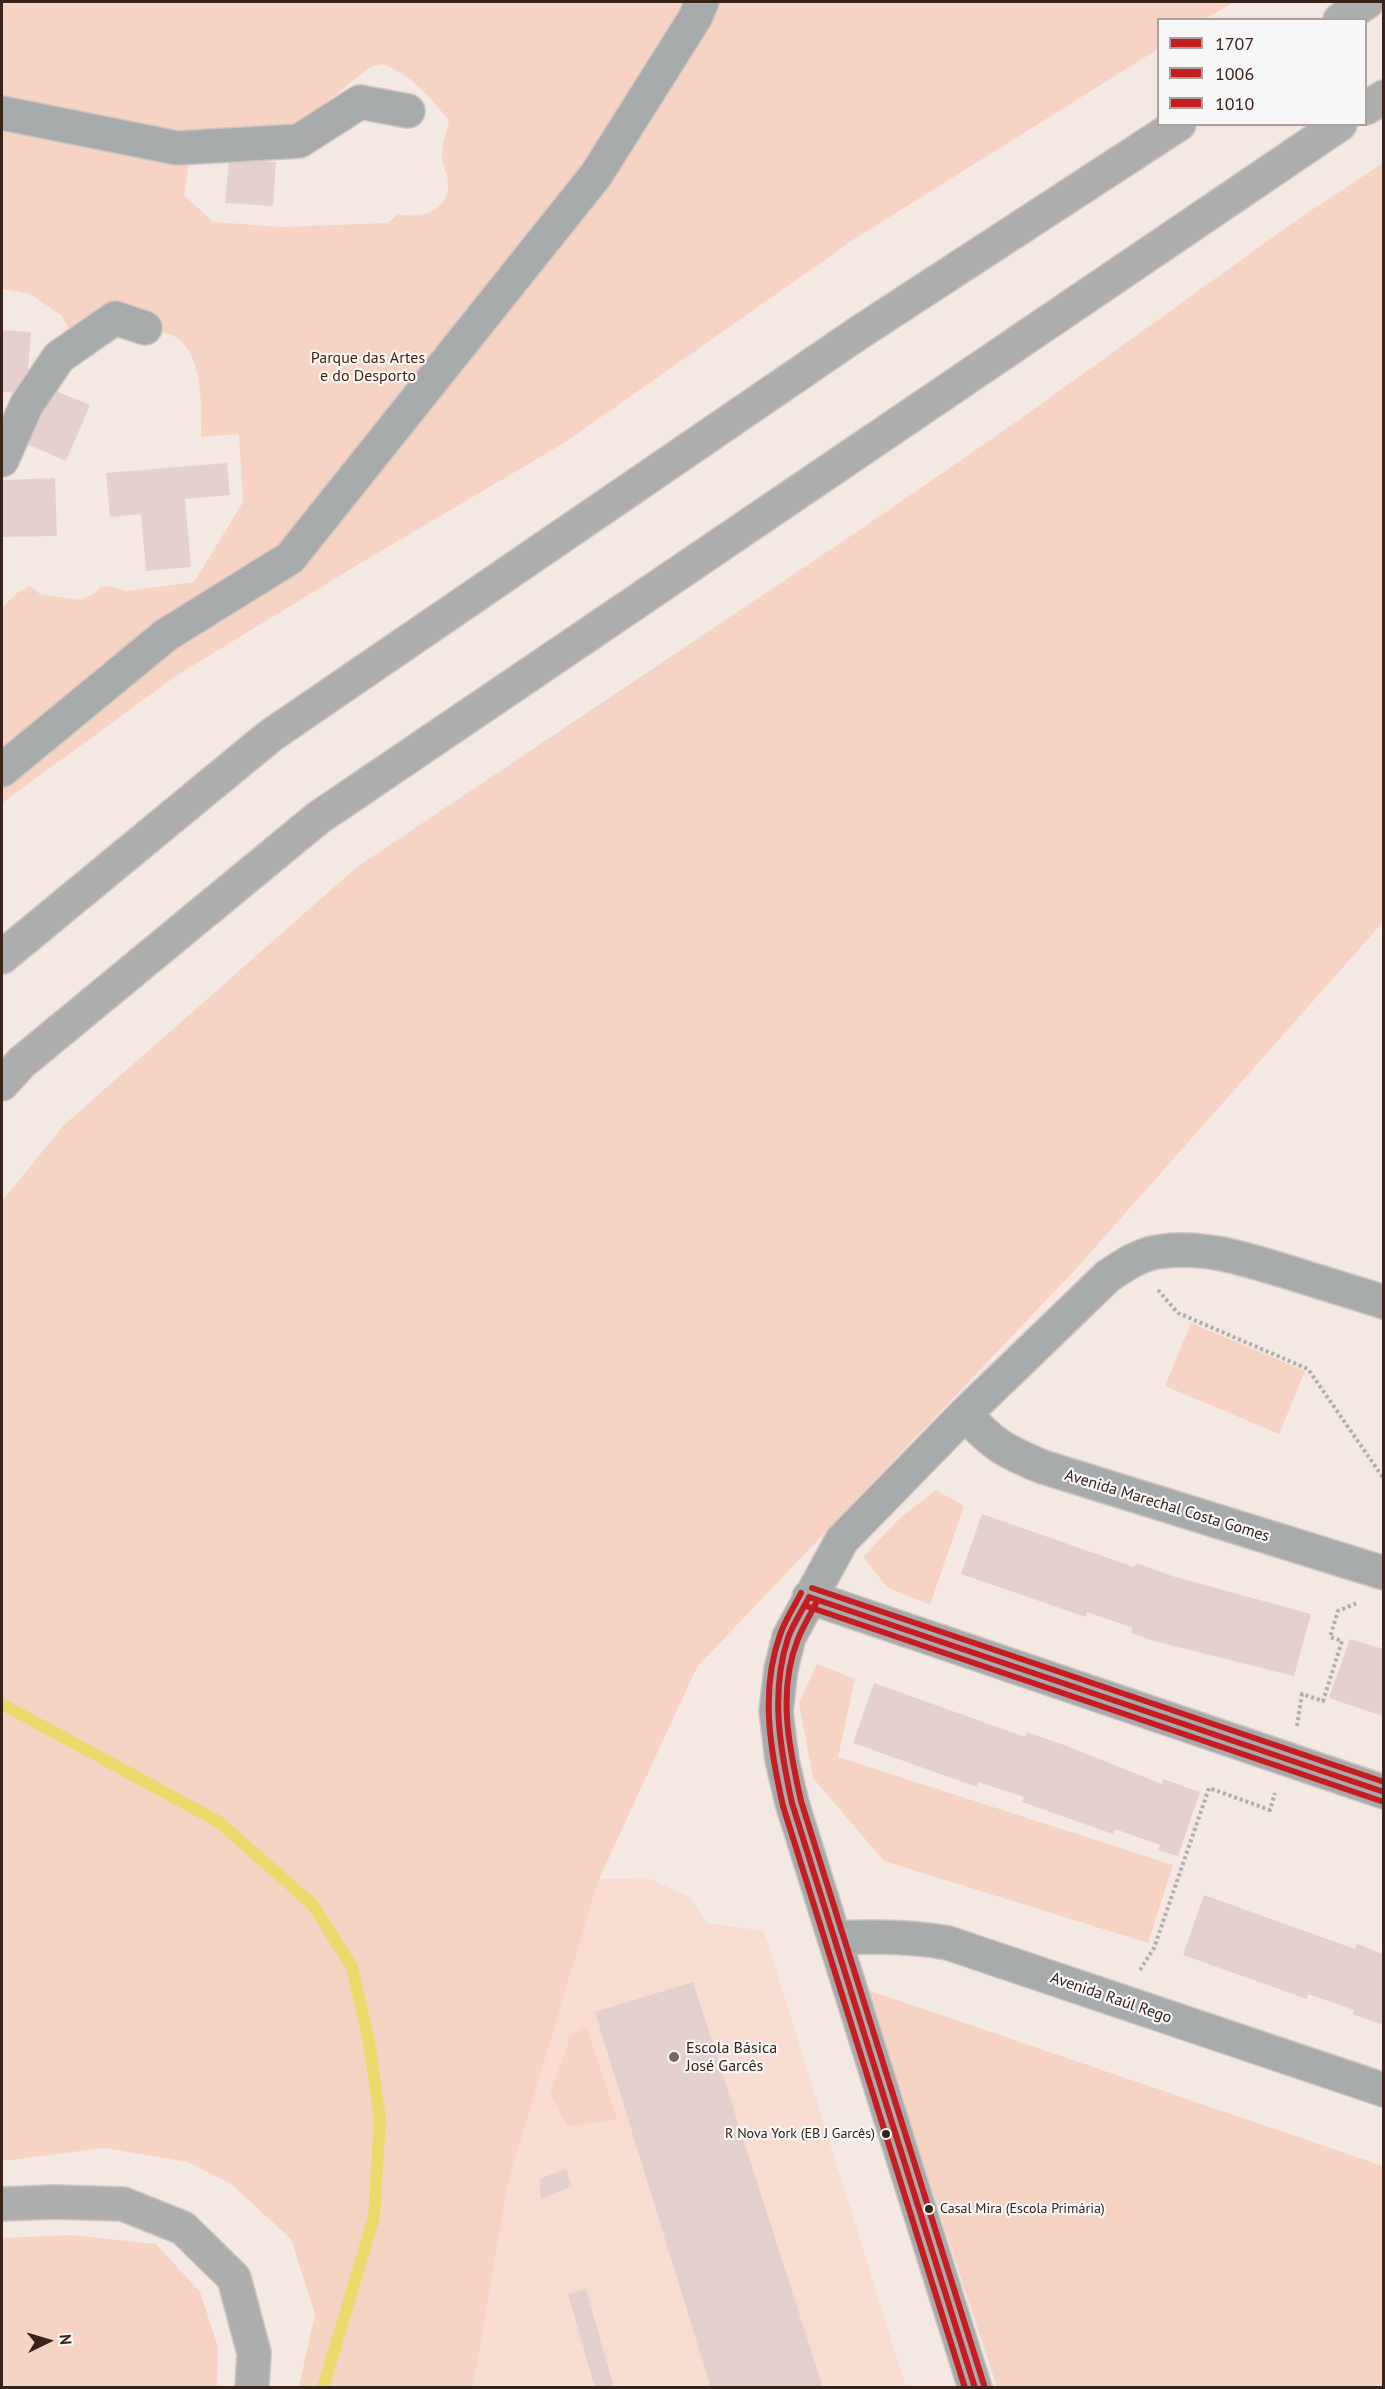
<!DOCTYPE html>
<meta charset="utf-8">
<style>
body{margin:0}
#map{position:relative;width:1385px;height:2389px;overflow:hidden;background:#f4e8e2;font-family:"PT Sans",sans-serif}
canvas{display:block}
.frame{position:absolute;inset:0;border:3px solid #392219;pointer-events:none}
.legend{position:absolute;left:1157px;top:18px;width:210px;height:108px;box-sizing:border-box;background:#f7f7f7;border:2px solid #aba29e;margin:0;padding:8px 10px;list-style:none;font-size:18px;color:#392219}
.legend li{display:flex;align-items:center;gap:12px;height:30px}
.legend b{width:30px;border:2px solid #aba29e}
.north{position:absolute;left:18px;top:2311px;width:60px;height:60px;-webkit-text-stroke:4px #f7f7f7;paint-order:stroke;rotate:85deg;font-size:16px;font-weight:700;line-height:24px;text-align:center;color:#392219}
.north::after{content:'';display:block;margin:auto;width:21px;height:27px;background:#392219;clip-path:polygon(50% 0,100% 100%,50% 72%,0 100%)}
</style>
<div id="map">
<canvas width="1385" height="2389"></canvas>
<div class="frame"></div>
<ul class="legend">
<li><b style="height:8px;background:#c61d23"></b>1707</li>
<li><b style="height:8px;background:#c61d23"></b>1006</li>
<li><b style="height:8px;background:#c61d23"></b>1010</li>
</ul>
<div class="north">N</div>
</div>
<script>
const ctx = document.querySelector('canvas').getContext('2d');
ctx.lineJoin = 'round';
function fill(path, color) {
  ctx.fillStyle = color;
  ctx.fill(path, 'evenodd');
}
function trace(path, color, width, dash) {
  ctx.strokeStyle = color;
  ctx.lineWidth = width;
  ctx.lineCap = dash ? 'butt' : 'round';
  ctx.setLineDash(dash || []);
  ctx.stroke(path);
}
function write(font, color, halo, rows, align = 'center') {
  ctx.font = font + ' "PT Sans",sans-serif';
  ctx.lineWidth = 4.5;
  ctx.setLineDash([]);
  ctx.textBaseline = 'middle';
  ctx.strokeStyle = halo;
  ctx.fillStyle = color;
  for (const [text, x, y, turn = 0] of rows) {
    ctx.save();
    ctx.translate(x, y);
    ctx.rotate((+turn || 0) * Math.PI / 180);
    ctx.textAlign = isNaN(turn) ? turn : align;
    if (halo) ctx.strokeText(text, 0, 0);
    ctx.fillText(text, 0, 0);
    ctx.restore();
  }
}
const built = new Path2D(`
 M648 1878 689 1897 707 1923 764 1931 906 2387 473 2388 508 2183 599 1879Z`);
const green = new Path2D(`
 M2 2H1234L1205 19 1158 20V49L856 238 564 443 359 564 176 676 2 803V608L17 593 30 586 40 594 79 600 92 595 101 587 109 586 127 591 194 582 243 502 239 434 201 437C202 402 205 327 150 332 128 335 105 343 83 347L73 338 62 316 30 294 2 289ZM382 64C411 74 430 97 449 120 447 133 441 144 442 157 442 166 448 174 448 183 450 212 419 219 398 214L388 223 282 227 213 222 184 195 193 139 270 135 307 118 370 67Z
 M1383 163V922L1075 1270 697 1667 599 1879 508 2183 473 2387H299L315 2314 291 2239 231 2184 188 2162 104 2148 2 2161V1201L64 1125 357 867 864 527 1009 427 1301 217Z
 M1191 1323 1305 1371 1279 1434 1165 1386Z
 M936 1490 964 1506 930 1605 887 1587 863 1557 901 1517Z
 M817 1664 855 1679 838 1757 1173 1865 1148 1943 884 1861 813 1778 799 1703Z
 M865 1989 1383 2166V2387H997Z
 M586 2026 617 2120 567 2126 550 2093 571 2035Z
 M72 2235 156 2244 200 2292 218 2347 217 2387H2V2238Z`);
const stream = new Path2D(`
 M2 1704 219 1822 313 1905 352 1967 369 2042 380 2119 374 2217 323 2388`);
const building = new Path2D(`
 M229 159 276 162 273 206 225 203Z
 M2 330 31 332 26 393 2 392Z
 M46 387 90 405 66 461 22 442Z
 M227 463 230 495 185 499 191 567 146 571 141 514 110 517 106 473Z
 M55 478 57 536 2 537V480Z
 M982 1514 1134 1567 1136 1563 1172 1576 1311 1614 1294 1676 1150 1640 1131 1633 1133 1628 1087 1612 1086 1617 961 1574Z
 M1350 1639 1383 1649V1716L1329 1698Z
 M874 1683 1025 1737 1027 1732 1064 1745 1162 1784 1163 1779 1200 1792 1178 1856 1158 1850 1160 1845 1115 1829 1113 1834 1022 1802 1024 1797 978 1782 977 1787 853 1743Z
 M1204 1895 1355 1949 1357 1944 1383 1954V2025L1352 2014 1354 2010 1308 1994 1307 1999 1183 1955Z
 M693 1982 823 2388H711L595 2012Z
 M566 2169 572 2186 541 2199 539 2179Z
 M586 2289 614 2388H595L568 2294Z`);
const path = new Path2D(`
 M1158 1290 1178 1313 1308 1369 1384 1479
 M1297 1726 1302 1694 1323 1701 1342 1641 1330 1637 1338 1611 1357 1603
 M1140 1970 1154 1948 1209 1788 1270 1810 1275 1793`);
const minor = new Path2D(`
 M2 113 177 148 299 141 360 102 408 111
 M2 460 27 404 59 357 115 318 145 328
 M2 770 166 635 290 558 596 175 695 18 702 2
 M965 1414C992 1444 1006 1452 1043 1467L1384 1573
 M809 1597 1384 1792
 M834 1938C873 1936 910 1936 948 1943L1384 2090
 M975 2388 792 1803 782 1760 776 1711 781 1669 789 1637 842 1540 965 1414 1108 1276C1123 1266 1139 1255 1157 1252 1203 1244 1248 1260 1291 1273 1322 1283 1353 1292 1384 1302`);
const trunk = new Path2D(`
 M1340 20 1367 2
 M1366 108 1384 97
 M2 957 270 736 857 334 1179 124
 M2 1084 22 1062 318 818 1340 124
 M2 2204 54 2202 123 2204 183 2228 234 2278 254 2353 252 2388`);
const bus1 = new Path2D(`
 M809 1597C802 1611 793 1624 788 1638 770 1693 780 1748 792 1803L975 2388
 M809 1597 1384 1792`);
const bus2 = new Path2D(`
 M801 1593C794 1607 785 1620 780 1635 760 1691 770 1749 783 1806L965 2388
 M806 1606 1381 1801`);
const bus3 = new Path2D(`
 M812 1588 1384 1782
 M817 1601C811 1614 803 1626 798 1639 777 1691 789 1748 801 1801L984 2385`);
const markers = [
 [674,2057,6,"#7a675f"],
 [886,2134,5,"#392219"],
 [929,2209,5,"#392219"]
];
const busNames = [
 ["R Nova York (EB J Garcês)",875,2134],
 ["Casal Mira (Escola Primária)",940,2209,"left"]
];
const parkNames = [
 ["Parque das Artes",368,358],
 ["e do Desporto",368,376]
];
const streetNames = [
 ["Avenida Marechal Costa Gomes",1167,1506,17],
 ["Avenida Raúl Rego",1111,1998,19]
];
const poiNames = [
 ["Escola Básica",686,2048],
 ["José Garcês",686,2066]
];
fill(built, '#f8dcd0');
fill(green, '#f7d3c4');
trace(stream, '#eadb6c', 12);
fill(building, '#e6d0cd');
trace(minor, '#d1c5bf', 36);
trace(trunk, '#d1c5bf', 36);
trace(path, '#afaead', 4, [3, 3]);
trace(minor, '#a7abac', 33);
trace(trunk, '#aeaeae', 33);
trace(bus1, '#c61d23', 6);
trace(bus2, '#c61d23', 6);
trace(bus3, '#c61d23', 6);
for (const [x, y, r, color] of markers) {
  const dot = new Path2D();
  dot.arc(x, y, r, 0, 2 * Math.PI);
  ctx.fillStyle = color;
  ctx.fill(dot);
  trace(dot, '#f7f7f7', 2);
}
write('14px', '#392219', '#f7f7f7', busNames, 'right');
write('16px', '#4c1d07', '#f7f7f7', parkNames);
write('16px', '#392219', '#f7f7f7', streetNames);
write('16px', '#392219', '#f7f7f7', poiNames, 'left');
</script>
